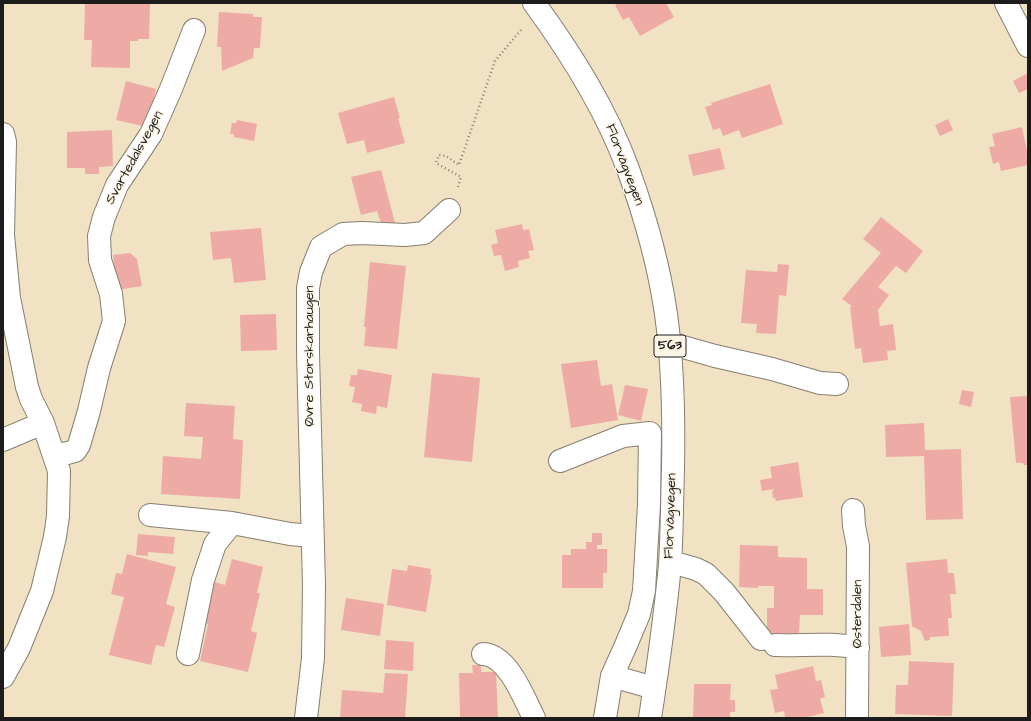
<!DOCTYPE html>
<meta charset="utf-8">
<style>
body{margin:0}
#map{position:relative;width:1031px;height:721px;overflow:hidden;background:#f1e2c3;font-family:"Architects Daughter",sans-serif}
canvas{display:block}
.frame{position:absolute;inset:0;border:4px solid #1c1c1c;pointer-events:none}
</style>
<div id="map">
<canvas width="1031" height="721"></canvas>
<div class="frame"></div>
</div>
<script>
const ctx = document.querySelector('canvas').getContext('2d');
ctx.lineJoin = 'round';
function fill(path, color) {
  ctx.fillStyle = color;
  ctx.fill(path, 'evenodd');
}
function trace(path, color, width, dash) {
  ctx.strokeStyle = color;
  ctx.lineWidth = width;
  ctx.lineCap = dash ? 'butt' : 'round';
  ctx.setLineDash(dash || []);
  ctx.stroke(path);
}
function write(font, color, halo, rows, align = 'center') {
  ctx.font = font + ' "Architects Daughter",sans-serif';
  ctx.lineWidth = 3;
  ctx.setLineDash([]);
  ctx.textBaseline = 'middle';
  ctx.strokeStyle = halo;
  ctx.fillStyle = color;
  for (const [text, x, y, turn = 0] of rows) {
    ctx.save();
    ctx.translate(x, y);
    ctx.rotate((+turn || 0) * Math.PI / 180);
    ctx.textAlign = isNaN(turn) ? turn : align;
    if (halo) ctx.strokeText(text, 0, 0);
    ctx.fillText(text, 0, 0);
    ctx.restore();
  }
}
const building = new Path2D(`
 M85 3H150L149 39H138V41H130V68L91 67 92 40H84Z
 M618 3H666L674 17 640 36 629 17 623 20 615 5Z
 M219 12 253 14V17H262L260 48H254L253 58 222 71 221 47H217Z
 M1028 73V89L1019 93 1013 81Z
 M126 81 156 89 147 127 116 120Z
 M770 84 783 124 742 138 739 130 723 136 720 128 713 130 705 107 712 105 711 103Z
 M394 97 400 118H398L405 143 367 153 364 140 347 144 338 113Z
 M948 119 953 130 940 136 935 125Z
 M237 120 257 124 254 141 234 137V134H230L232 123H236Z
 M1022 127 1028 155V165L1001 171 999 162 993 164 989 147 995 146 992 134Z
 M112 130 113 166 99 167V174H85V168H67V132Z
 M720 148 725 169 693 176 688 155Z
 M381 170 395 223 382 226 377 211 361 215 351 177Z
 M881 217 923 251 906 273 896 266 878 287 889 295 878 310 880 326 893 324 896 350 887 351 888 360 863 363 861 348 855 349 850 307 852 306 842 299 881 253 863 239Z
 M522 224 523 230 529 229 534 250 528 251 530 258 518 261 519 267 505 271 501 255 494 256 491 245 498 243 495 230Z
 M261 228 266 280 234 283 231 258 213 260 210 232Z
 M130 253 137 259 142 286 117 290 113 255Z
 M370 262 406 266 397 349 364 346 366 327H364Z
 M778 264 789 265 786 296 779 295 776 334 756 333 757 324 741 323 746 270 777 272Z
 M276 314 277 350 241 351 240 315Z
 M597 360 601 386 612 384 618 420 571 428 561 364Z
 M358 369 392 375 387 408 377 406 376 414 361 411 362 404 352 402 355 387 349 386 351 375H357Z
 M432 373 480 378 472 462 424 457Z
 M625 385 648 389 641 421 618 415Z
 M962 390 974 392 971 407 959 404Z
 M1028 396V465H1024L1023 463H1016L1010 397Z
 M186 403 235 406 233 439 243 440 240 499 161 494 163 456 201 459 203 437 184 436Z
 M924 423 925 450 961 449 963 519 926 520 924 456 886 457 885 425Z
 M798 462 803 497 776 501 775 498H773L772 491 774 490V489L762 491 760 480 772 478 770 467Z
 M592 533H602V545H597V549H607V573H603V588H562V555H571V549H586V542H592Z
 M138 534 175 537 173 554 148 552V556L136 555Z
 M740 545 778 546V557L807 558V589H823V615H800L799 633H767V608H774V586H758V588L739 587Z
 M127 554 176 567 166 604 175 607 164 647 156 645 151 665 109 655 124 597 111 594 116 573 122 574Z
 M232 559 263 567 257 593H260L251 631 257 633 248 672 200 661 208 624 202 622 211 581 225 585Z
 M947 559 948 573H954L956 594H950L952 618H948L949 636 930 637V640L925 641 921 631 912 626 906 563Z
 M408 565 431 569 430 575H432L426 612 387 605 392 569 407 571Z
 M346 598 384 604 380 636 341 630Z
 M909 624 911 655 881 657 879 627Z
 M386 640 414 642 413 671 384 669Z
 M909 661 954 663 952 716 895 714 896 685H908Z
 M472 665H481V672H496L498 718H460L459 673H473Z
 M813 666 816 681 821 680 825 697 820 699 824 713 804 718H785L784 711 775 713 770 690 778 689 775 675Z
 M385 673 408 674 405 718H340L342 690 383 693Z
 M694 684H731L730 700H735V712H730V718H693Z`);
const path = new Path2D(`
 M458 187 461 177 436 163 439 155 446 156 459 165 495 61 521 30`);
const minor = new Path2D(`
 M1006 3 1028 46
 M3 134 5 142 3 235 9 298 27 387 31 399 43 423 59 471 58 516 55 537 42 591 19 648 3 677
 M669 343 715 356 772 369 820 383 837 384
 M3 440 43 423
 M53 453 64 454 75 451 79 445 89 411 99 368 114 321 111 294 100 260 99 236 104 217 117 185 151 134 171 89 194 30
 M560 461 623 436 650 433 649 504 644 591 639 614 626 645 612 676
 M853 510 854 526 858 546 857 718
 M150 515 232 523 290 534 312 536
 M670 564 682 565 696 569 706 574 724 592 761 639
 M775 645C803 646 831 642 858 648
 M188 654 203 580 215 544 232 523
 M483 654C508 655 524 698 534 718
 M306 718 313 658 314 585 308 353V288L311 272 321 247 343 234 362 233 405 235 424 233 449 210
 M605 718 612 676 654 688`);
const major = new Path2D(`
 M534 3C572 55 606 109 628 169 645 216 659 265 666 314 673 365 674 417 673 468 672 500 672 533 670 565 665 616 658 667 650 718`);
const shields = [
 [670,346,32]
];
const shieldNames = [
 ["563",670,346]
];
const streetNames = [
 ["Svartedalsvegen",135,158,-61],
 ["Florvågvegen",624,165,69],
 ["Øvre Storskarhaugen",310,356,-90],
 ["Florvågvegen",671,516,-88],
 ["Østerdalen",858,614,-90]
];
fill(building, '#eeaba6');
trace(minor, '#867f70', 24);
trace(major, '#867f70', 24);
trace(path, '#867f70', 2.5, [1, 3]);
trace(minor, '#fff', 22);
trace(major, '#fff', 22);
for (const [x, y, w] of shields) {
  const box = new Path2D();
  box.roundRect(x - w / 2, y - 11, w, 22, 3);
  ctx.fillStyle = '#fcf5e5';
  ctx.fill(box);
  trace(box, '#1c1c1c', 1);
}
write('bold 13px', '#1c1c1c', null, shieldNames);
write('14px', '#1c1c1c', '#fcf5e5', streetNames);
</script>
